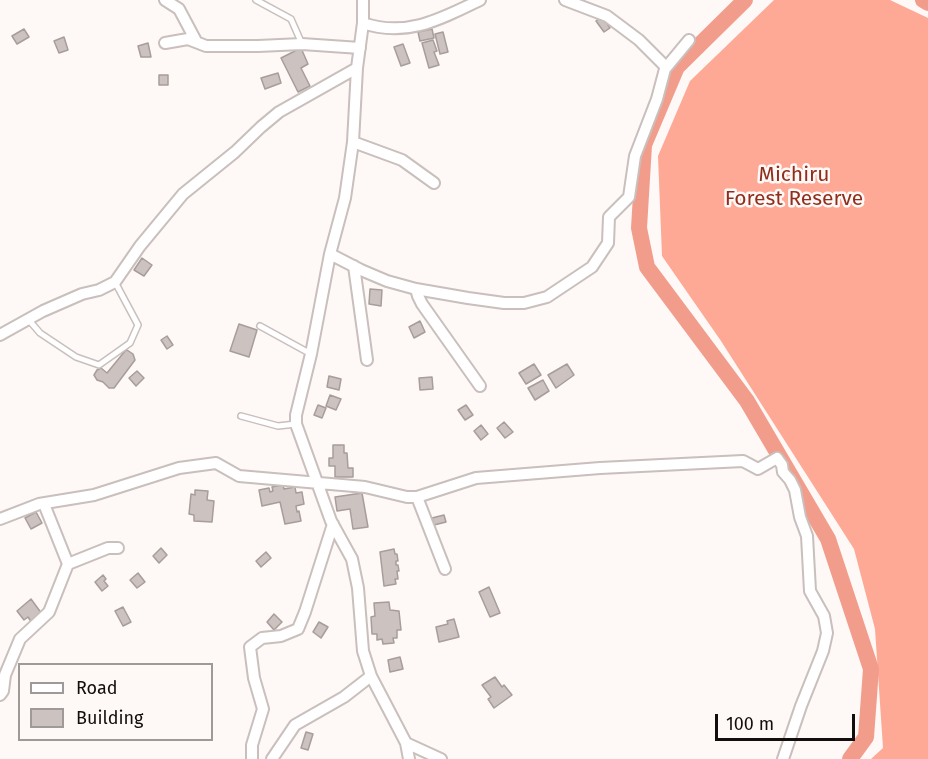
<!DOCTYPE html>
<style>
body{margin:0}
#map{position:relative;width:928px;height:759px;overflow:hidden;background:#fef8f6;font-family:"Fira Sans",sans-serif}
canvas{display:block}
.legend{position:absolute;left:18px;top:663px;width:195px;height:78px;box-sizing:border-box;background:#fef8f6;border:2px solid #9f9a99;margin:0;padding:8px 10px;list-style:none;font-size:18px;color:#110e0d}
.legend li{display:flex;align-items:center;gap:12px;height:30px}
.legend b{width:30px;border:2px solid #9f9a99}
.scale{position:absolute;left:715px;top:714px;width:140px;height:27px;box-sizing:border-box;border:3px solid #110e0d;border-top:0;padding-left:8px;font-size:18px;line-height:21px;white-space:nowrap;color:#110e0d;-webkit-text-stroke:4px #fef8f6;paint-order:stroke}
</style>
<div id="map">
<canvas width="928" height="759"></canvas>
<ul class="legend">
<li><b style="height:8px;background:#fff"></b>Road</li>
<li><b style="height:16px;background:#ccc2c0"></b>Building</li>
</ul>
<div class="scale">100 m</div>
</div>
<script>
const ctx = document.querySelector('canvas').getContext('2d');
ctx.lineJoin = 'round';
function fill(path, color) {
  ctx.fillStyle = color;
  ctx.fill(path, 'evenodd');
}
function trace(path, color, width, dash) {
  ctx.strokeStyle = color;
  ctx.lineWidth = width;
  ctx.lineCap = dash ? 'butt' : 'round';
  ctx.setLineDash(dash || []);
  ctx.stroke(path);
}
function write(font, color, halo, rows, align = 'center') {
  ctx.font = font + ' "Fira Sans",sans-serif';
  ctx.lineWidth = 5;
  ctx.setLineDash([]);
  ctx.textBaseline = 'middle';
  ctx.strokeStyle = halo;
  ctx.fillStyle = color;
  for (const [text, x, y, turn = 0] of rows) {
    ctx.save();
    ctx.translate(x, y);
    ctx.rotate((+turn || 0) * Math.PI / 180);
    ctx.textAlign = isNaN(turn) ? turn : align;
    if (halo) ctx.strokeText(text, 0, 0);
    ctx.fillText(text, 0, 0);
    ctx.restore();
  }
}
const forest = new Path2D(`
 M774 0H890L928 18V759H871L883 748 875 629 854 549 721 341 662 256 658 156 690 81Z`);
const river = new Path2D(`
 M745 0 677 67 644 145 639 228 647 267 747 401 828 539 871 669 866 737 850 759
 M923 0 928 3`);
const building = new Path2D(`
 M602 16 610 28 604 32 596 21Z
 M24 29 29 37 17 44 12 36Z
 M432 29 434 38 420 41 418 32Z
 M443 32 448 52 440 54 435 34Z
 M64 37 68 50 59 53 54 41Z
 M433 40 437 51 434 52 439 65 429 68 422 43Z
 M148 43 151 57H141L138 46Z
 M403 44 410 63 401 66 394 47Z
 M301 48 308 64 301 68 310 86 298 92 281 58Z
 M278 73 281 83 265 89 261 78Z
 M159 75H168V85H159Z
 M142 258 152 265 144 276 134 270Z
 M370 289 382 290 381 306 369 304Z
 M420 321 425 332 414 338 409 327Z
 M239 324 257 330 249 357 230 351Z
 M167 336 173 345 167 349 161 340Z
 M127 350 133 354 135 360 114 388H109L103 382 97 380 94 375 97 370 101 368 107 373 125 351Z
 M534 364 541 375 526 384 519 373Z
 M567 364 574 375 556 388 548 375Z
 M137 371 144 378 136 386 129 378Z
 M329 376 341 379 339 390 327 387Z
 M432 377 433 389 420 390 419 378Z
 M543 380 549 391 535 400 528 388Z
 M330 395 341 399 336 410 326 406Z
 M318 405 326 408 322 418 314 415Z
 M466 405 473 415 465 420 458 410Z
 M504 422 513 432 505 438 497 428Z
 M481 425 488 434 481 440 474 431Z
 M333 445H344V453H347L348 468H353V477H335V466H329V458H333Z
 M283 485 284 489 295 487 296 493 302 492 304 504 296 506 297 512 299 511 301 521 285 524 280 502 262 506 259 490 269 488 270 492 273 491 272 487Z
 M195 490 208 491 207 500 214 501 212 522 194 521V515L189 514 191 494 195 495Z
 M362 493 368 527 353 529 350 509 337 511 335 497Z
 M36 512 42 523 31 529 25 518Z
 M444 515 446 522 434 525 432 518Z
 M161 548 167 555 159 563 153 556Z
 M394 549 395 554H397L398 561H396V565H398L399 571H397L398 579H395L396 584 384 586 380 552Z
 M266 552 271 558 261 567 256 561Z
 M138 573 145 582 137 588 130 580Z
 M103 575 106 579 104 581 108 586 102 591 95 582Z
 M489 587 500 613 490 617 479 592Z
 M31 599 42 614 32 623 28 617 24 620 17 611Z
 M389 602 390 610 399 611 401 630H397V638H393L394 643 383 644 382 639 377 640V634H372L371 617 375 616 374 603Z
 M123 607 131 622 123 626 115 611Z
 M274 614 282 622 274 630 267 622Z
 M454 619 459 637 439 642 436 627 448 624 447 621Z
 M319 622 328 627 321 638 313 632Z
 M400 657 403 669 390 672 388 660Z
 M495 677 502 687 504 685 512 695 494 708 488 699 491 697 482 685Z
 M306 732 313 734 308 750 301 748Z`);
const lane = new Path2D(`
 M256 0 291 19 302 44
 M28 319 40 333 76 357 99 365 130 343 138 325 115 282
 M260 326 311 354
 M241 416 278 426 296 424`);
const street = new Path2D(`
 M165 0 179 9 196 41
 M363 0V23L357 68 353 142 345 198 330 254 311 354 296 415V424L331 521 352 559 358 588 363 651 371 676 406 743 409 759
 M565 0 607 16 639 40 666 67
 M363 23C406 38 441 19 480 0
 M165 43 188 39 206 46H258L302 44 360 48
 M353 142 402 160 434 183
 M330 254 361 270 387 281 416 289 468 298 504 303H524L547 297 592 267 608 243 609 217 629 197 635 156 657 99 665 69 689 40
 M354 266 367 360
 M416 289 418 296 422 304 480 386
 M0 335 43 311 82 294 99 290 115 282 140 246 183 194 235 152 261 127 279 112 357 68
 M417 497 476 478 600 468 743 461 758 469 777 458 782 465 783 472 790 480 795 490 800 517 807 536 810 591 824 616 827 633 823 651 801 706 783 759
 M0 519 39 504 94 495 179 468 216 463 239 476 365 487 407 497H417L445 569
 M68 564 108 548H118
 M0 695 3 691 5 675 20 639 49 612 68 564 44 504
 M406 743 441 759
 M252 759V745L263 709 254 678 250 647 262 638 281 636 298 629 305 612 333 524
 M272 759 295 725 344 697 371 676`);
const parkNames = [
 ["Michiru",794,175],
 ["Forest Reserve",794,199]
];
fill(forest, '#fea896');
trace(river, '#f29d8b', 16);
fill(building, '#ccc2c0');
trace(building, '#a79d9b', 1.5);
trace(lane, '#c9bfbd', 8);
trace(street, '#c9bfbd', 14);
trace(lane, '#fff', 5);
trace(street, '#fff', 10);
write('21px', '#902e1d', '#fef8f6', parkNames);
</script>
